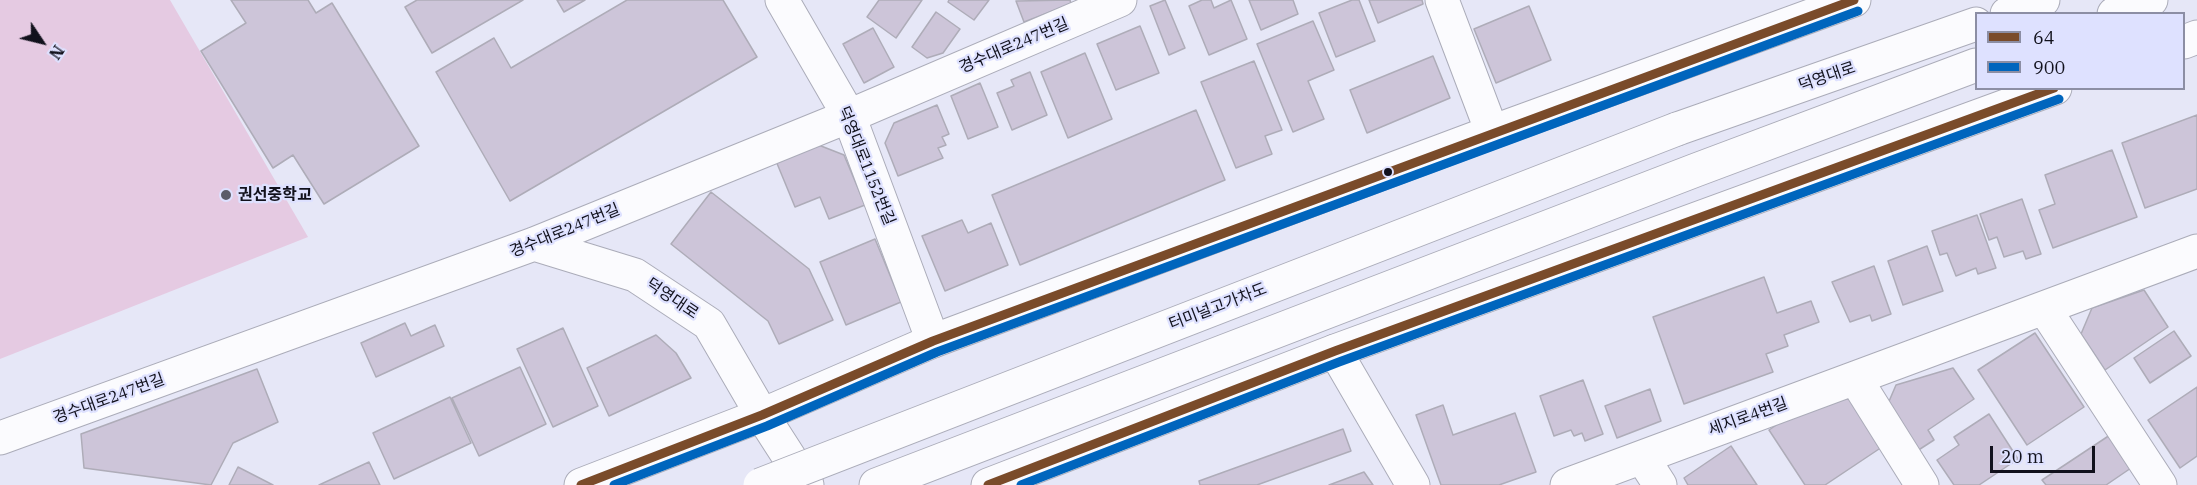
<!DOCTYPE html>
<meta charset="utf-8">
<style>
body{margin:0}
#map{position:relative;width:2197px;height:485px;overflow:hidden;background:#e6e7f7;font-family:"IBM Plex Serif",serif}
canvas{display:block}
.legend{position:absolute;left:1975px;top:12px;width:210px;height:78px;box-sizing:border-box;background:#dee1ff;border:2px solid #8c8ea4;margin:0;padding:8px 10px;list-style:none;font-size:18px;color:#11111c}
.legend li{display:flex;align-items:center;gap:12px;height:30px}
.legend b{width:30px;border:2px solid #8c8ea4}
.north{position:absolute;left:12px;top:12px;width:60px;height:60px;-webkit-text-stroke:4px #dee1ff;paint-order:stroke;rotate:125deg;font-size:16px;font-weight:700;line-height:24px;text-align:center;color:#11111c}
.north::after{content:'';display:block;margin:auto;width:21px;height:27px;background:#11111c;clip-path:polygon(50% 0,100% 100%,50% 72%,0 100%)}
.scale{position:absolute;left:1990px;top:446px;width:105px;height:27px;box-sizing:border-box;border:3px solid #11111c;border-top:0;padding-left:8px;font-size:18px;line-height:21px;white-space:nowrap;color:#11111c;-webkit-text-stroke:4px #dee1ff;paint-order:stroke}
</style>
<div id="map">
<canvas width="2197" height="485"></canvas>
<ul class="legend">
<li><b style="height:8px;background:#7a4b2a"></b>64</li>
<li><b style="height:8px;background:#0065bd"></b>900</li>
</ul>
<div class="north">N</div>
<div class="scale">20 m</div>
</div>
<script>
const ctx = document.querySelector('canvas').getContext('2d');
ctx.lineJoin = 'round';
function fill(path, color) {
  ctx.fillStyle = color;
  ctx.fill(path, 'evenodd');
}
function trace(path, color, width, dash) {
  ctx.strokeStyle = color;
  ctx.lineWidth = width;
  ctx.lineCap = dash ? 'butt' : 'round';
  ctx.setLineDash(dash || []);
  ctx.stroke(path);
}
function write(font, color, halo, rows, align = 'center') {
  ctx.font = font + ' "IBM Plex Serif","Noto Sans KR",serif';
  ctx.lineWidth = 4.5;
  ctx.setLineDash([]);
  ctx.textBaseline = 'middle';
  ctx.strokeStyle = halo;
  ctx.fillStyle = color;
  for (const [text, x, y, turn = 0] of rows) {
    ctx.save();
    ctx.translate(x, y);
    ctx.rotate((+turn || 0) * Math.PI / 180);
    ctx.textAlign = isNaN(turn) ? turn : align;
    if (halo) ctx.strokeText(text, 0, 0);
    ctx.fillText(text, 0, 0);
    ctx.restore();
  }
}
const green = new Path2D(`
 M0 0H170L308 237 0 359Z`);
const building = new Path2D(`
 M231 0H308L316 13 332 3 419 146 324 204 293 155 273 168 201 51 246 23Z
 M417 0H523L432 53 405 7Z
 M557 0H585L564 12Z
 M627 0H723L757 57 510 201 436 72 494 38 511 68Z
 M879 0H922L896 38 867 17Z
 M949 0H989L974 20 948 2Z
 M1070 0 1071 4 1024 22 1016 1Z
 M1165 0 1185 48 1169 55 1150 6Z
 M1202 0H1211L1214 8 1231 0 1247 39 1209 55 1189 6Z
 M1249 0H1293L1298 14 1261 30Z
 M1352 0H1359L1375 41 1336 57 1319 13Z
 M1369 0H1422L1423 4 1378 23Z
 M1529 6 1551 60 1496 83 1474 29Z
 M936 12 960 29 943 53 927 58 912 47Z
 M1313 21 1334 70 1308 81 1324 119 1293 132 1257 44Z
 M1140 26 1159 73 1116 90 1097 44Z
 M873 28 894 67 864 83 843 44Z
 M1085 53 1112 119 1068 138 1041 72Z
 M1433 56 1450 98 1367 133 1350 90Z
 M1254 61 1282 130 1265 136 1272 154 1236 168 1201 82Z
 M1030 72 1047 115 1012 130 997 93 1014 86 1011 80Z
 M980 83 998 127 968 139 951 96Z
 M937 105 949 134 942 137 946 145 938 148 943 158 898 176 885 143 894 123Z
 M1196 110 1225 180 1020 265 992 195Z
 M2197 115V189L2145 208 2122 143Z
 M816 144 844 155 865 205 829 219 820 197 795 207 776 161Z
 M2112 150 2137 217 2053 248 2039 210 2055 204 2045 175Z
 M711 192 809 269 833 320 779 344 768 321 671 244Z
 M2022 199 2041 254 2026 259 2023 251 2004 257 1997 237 1989 240 1980 214Z
 M1977 215 1996 268 1978 274 1976 268 1956 276 1947 253 1940 255 1932 231Z
 M962 220 968 233 991 223 1008 265 945 291 922 236Z
 M875 239 901 302 846 325 820 262Z
 M1927 246 1943 291 1903 305 1888 261Z
 M1874 266 1891 314 1872 321 1870 315 1850 322 1832 282Z
 M1764 277 1777 313 1811 301 1819 322 1784 335 1788 346 1766 354 1773 372 1684 404 1653 317Z
 M2144 290 2168 327 2105 370 2081 334 2092 308Z
 M405 323 411 336 435 325 444 346 376 377 361 343Z
 M563 328 598 406 553 427 517 349Z
 M2174 331 2191 356 2150 383 2134 358Z
 M2035 333 2084 407 2027 445 1978 370Z
 M656 335 676 353 691 378 609 416 587 368Z
 M520 367 546 424 479 456 452 398Z
 M1953 368 1974 399 1928 430 1934 440 1917 451 1887 406 1896 385Z
 M257 369 278 422 233 443 211 485 84 468 81 434Z
 M1583 380 1603 434 1585 441 1582 433 1574 436 1571 430 1554 436 1540 396Z
 M2197 387V456L2180 468 2148 420Z
 M1650 389 1661 421 1617 438 1605 406Z
 M450 397 471 443 394 479 373 433Z
 M1815 399H1850L1882 447 1825 485H1805L1769 430Z
 M1443 405 1453 435 1515 413 1536 472 1499 485H1441L1416 415Z
 M1989 414 2018 459 1979 485H1954L1937 460 1959 445 1954 437Z
 M1343 429 1351 451 1257 485H1200L1199 481Z
 M2113 433 2134 466 2106 485H2046L2042 480Z
 M1731 446 1757 485H1688L1684 478Z
 M369 462 380 485H319Z
 M238 467 273 485H229Z
 M1364 472 1373 485H1329Z`);
const minor = new Path2D(`
 M782 0 849 116 933 341
 M1442 0 1492 132
 M534 244 635 275 709 324 762 415
 M2044 308 2160 485
 M1335 351 1413 485
 M1855 378 1922 485
 M0 438 534 244 849 116 1120 0
 M1642 457 1660 485
 M1567 485 2197 251`);
const tertiary = new Path2D(`
 M762 415 807 485`);
const secondary = new Path2D(`
 M2007 14 2043 0
 M2114 14 2151 0
 M2184 42 2197 37
 M1677 129 1976 24
 M581 485 762 415 933 341 1492 132 1854 0
 M876 485 1696 170 1976 65
 M988 485 1335 351 2055 88`);
const secondaryBridge = new Path2D(`
 M760 485 1677 129`);
const bus1 = new Path2D(`
 M581 485 762 415 933 341 1854 0
 M988 485 1335 351 2054 88`);
const bus2 = new Path2D(`
 M614 485 767 426 937 352 1858 11
 M1021 485 1339 362 2059 99`);
const markers = [
 [1388,172,5,"#11111c"],
 [226,195,6,"#5c5c69"]
];
const streetNames = [
 ["경수대로247번길",1014,46,-23],
 ["덕영대로",1827,77,-19],
 ["덕영대로1152번길",866,166,68],
 ["경수대로247번길",565,231,-22],
 ["덕영대로",672,299,34],
 ["터미널고가차도",1218,307,-21],
 ["경수대로247번길",109,399,-20],
 ["세지로4번길",1748,417,-20]
];
const poiNames = [
 ["권선중학교",238,195]
];
fill(green, '#e5cae2');
fill(building, '#cdc5d9');
trace(building, '#aeacb8', 1.5);
trace(minor, '#abacb9', 35);
trace(tertiary, '#abacb9', 35);
trace(secondary, '#abacb9', 35);
trace(minor, '#fbfbfe', 33);
trace(tertiary, '#fbfbfe', 33);
trace(secondary, '#fbfbfe', 33);
trace(secondaryBridge, '#abacb9', 35, []);
trace(secondaryBridge, '#fbfbfe', 33);
trace(bus1, '#7a4b2a', 9);
trace(bus2, '#0065bd', 9);
for (const [x, y, r, color] of markers) {
  const dot = new Path2D();
  dot.arc(x, y, r, 0, 2 * Math.PI);
  ctx.fillStyle = color;
  ctx.fill(dot);
  trace(dot, '#dee1ff', 2);
}
write('16px', '#11111c', '#dee1ff', streetNames);
write('bold 16px', '#11111c', '#dee1ff', poiNames, 'left');
</script>
